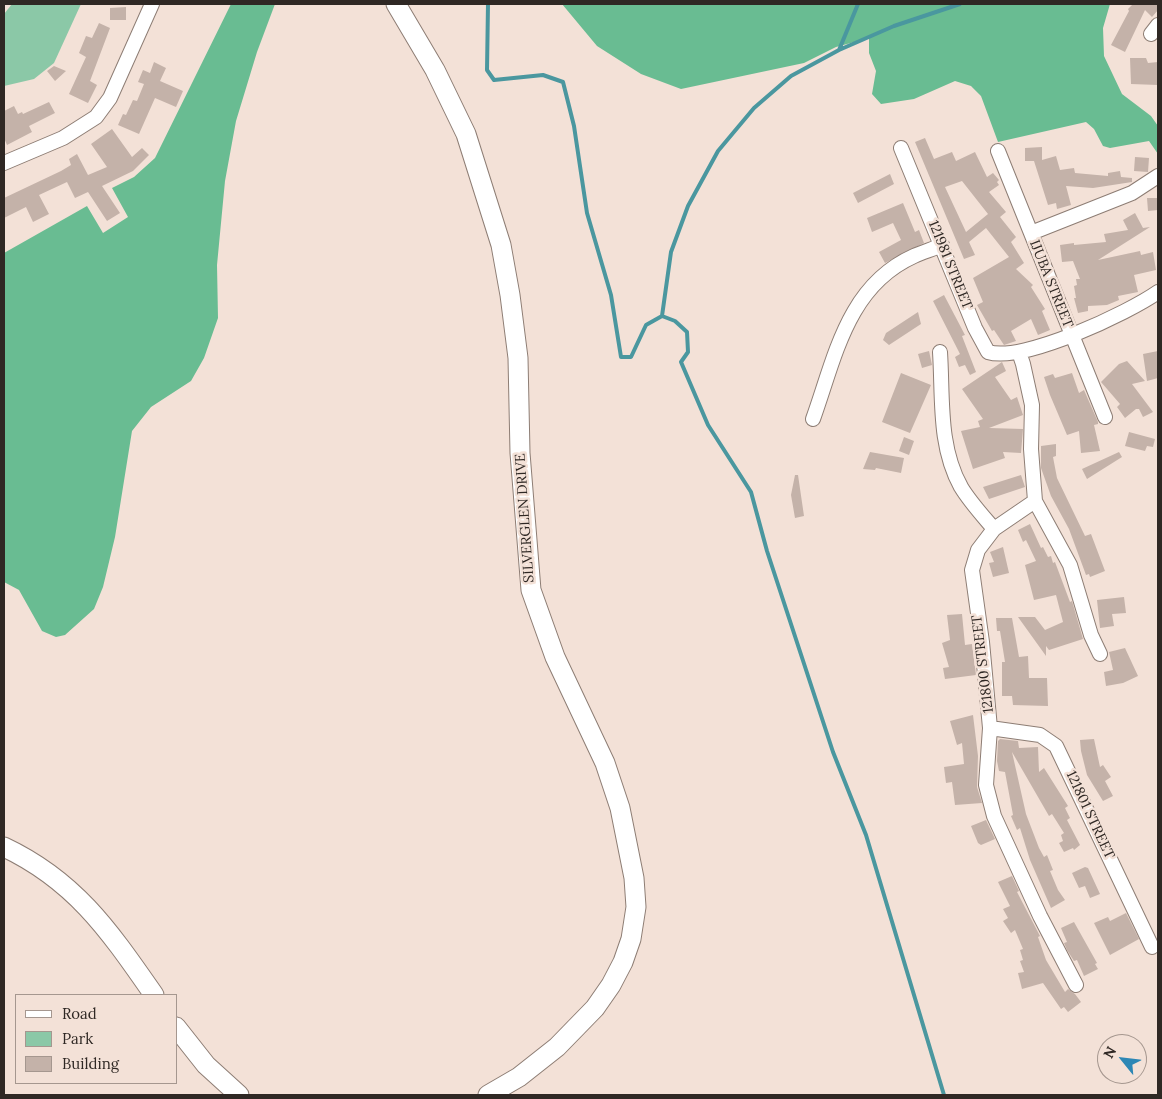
<!DOCTYPE html>
<style>
body{margin:0}
#map{position:relative;width:1162px;height:1099px;overflow:hidden;background:#f3e1d7;font-family:Lora,serif}
canvas{display:block}
.frame{position:absolute;inset:0;border:5px solid #2f2824;pointer-events:none}
.legend{position:absolute;left:15px;top:994px;width:162px;height:90px;box-sizing:border-box;background:#f3e1d7;border:1px solid #a5978f;margin:0;padding:6px 9px;list-style:none;font-size:15px;color:#2f2824}
.legend li{display:flex;align-items:center;gap:10px;height:25px}
.legend b{width:25px;border:1px solid #a5978f}
.north{position:absolute;left:1097px;top:1034px;width:50px;height:50px;box-sizing:border-box;background:#f3e1d7;border:1px solid #a5978f;border-radius:50%;rotate:299deg;font-size:14px;font-weight:700;line-height:20px;text-align:center;color:#2f2824}
.north::after{content:'';display:block;margin:auto;width:18px;height:22px;background:#2d87b5;clip-path:polygon(50% 0,100% 100%,50% 72%,0 100%)}
</style>
<div id="map">
<canvas width="1162" height="1099"></canvas>
<div class="frame"></div>
<ul class="legend">
<li><b style="height:6px;background:#fff"></b>Road</li>
<li><b style="height:14px;background:#8bc8a7"></b>Park</li>
<li><b style="height:14px;background:#c4b2a9"></b>Building</li>
</ul>
<div class="north">N</div>
</div>
<script>
const ctx = document.querySelector('canvas').getContext('2d');
ctx.lineJoin = 'round';
function fill(path, color) {
  ctx.fillStyle = color;
  ctx.fill(path, 'evenodd');
}
function trace(path, color, width, dash) {
  ctx.strokeStyle = color;
  ctx.lineWidth = width;
  ctx.lineCap = dash ? 'butt' : 'round';
  ctx.setLineDash(dash || []);
  ctx.stroke(path);
}
function write(font, color, halo, rows, align = 'center') {
  ctx.font = font + ' Lora,serif';
  ctx.lineWidth = 5;
  ctx.setLineDash([]);
  ctx.textBaseline = 'middle';
  ctx.strokeStyle = halo;
  ctx.fillStyle = color;
  for (const [text, x, y, turn = 0] of rows) {
    ctx.save();
    ctx.translate(x, y);
    ctx.rotate((+turn || 0) * Math.PI / 180);
    ctx.textAlign = isNaN(turn) ? turn : align;
    if (halo) ctx.strokeText(text, 0, 0);
    ctx.fillText(text, 0, 0);
    ctx.restore();
  }
}
const green = new Path2D(`
 M12 4H81L54 63 34 79 4 86V14Z`);
const forest = new Path2D(`
 M231 4H275L257 52 236 121 225 181 217 265 218 318 204 358 191 381 151 407 132 431 115 537 103 587 94 609 65 635 56 637 42 631 19 590 4 582V253L87 206 103 233 128 217 112 188 134 177 155 158Z
 M562 4H1110L1103 28 1104 56 1122 94 1151 116 1158 126V154L1149 141 1110 148 1103 146 1094 129 1086 122 998 142 981 96 971 86 955 81 914 99 881 104 872 94 876 71 869 53V38L836 47 804 63 681 89 641 74 597 46Z`);
const stream = new Path2D(`
 M488 4 487 70 494 80 543 75 563 82 574 126 587 213 611 295 621 357H631L646 325 662 316 675 321 687 332 688 352 681 362 708 425 751 492 767 551 833 752 866 835 944 1095
 M839 50 858 4
 M662 316 671 252 688 206 718 151 754 108 791 76 839 50 894 26 960 4`);
const building = new Path2D(`
 M1133 4H1158V10L1152 17 1145 10 1125 52 1111 45 1129 11 1128 9Z
 M126 7V20H110V8Z
 M99 23 110 28 90 81 97 85 88 103 69 94 86 57 79 53 86 36 92 38Z
 M1130 58H1146L1148 63 1158 62V85L1131 84Z
 M154 62 166 68 160 81 183 91 176 107 155 98 139 134 118 125 123 114 126 115 133 100 137 101 144 84 138 82 143 70 150 73Z
 M54 66 66 71 55 81 47 71Z
 M49 102 55 113 29 126 32 132 7 145 4 138V111L14 106 18 114 22 112 23 114Z
 M112 129 132 157 142 148 149 155 133 171 102 186 120 213 107 221 88 192 75 198 67 182 39 195 49 214 33 222 26 207 4 218V198L61 171 71 165 69 159 77 154 88 175 107 167 91 144Z
 M925 138 934 159 952 152 956 161 975 152 987 177 993 173 999 180 997 182 999 185 989 192 1006 212 1000 217 1016 237 1011 242 1024 263 1016 269 1033 285 1031 287 1045 309 1042 311 1050 330 1038 335 1031 319 1011 331 1016 341 1004 345 994 330 992 331 977 305 983 302 973 278 1009 257 986 228 969 242 975 255 964 259 915 142ZM962 181 988 214 966 232 945 187Z
 M1042 147V160L1056 156 1060 170 1074 168 1075 173 1108 176V173L1120 171 1121 177 1132 178V182L1093 188 1066 186 1071 205 1057 209 1056 203 1048 205 1034 161H1025V148Z
 M1135 157 1149 158 1148 172 1134 171Z
 M890 174 894 184 858 203 853 193Z
 M1147 198H1158V210L1148 211Z
 M903 203 915 232 919 230 924 243 885 263 879 252 901 240 893 223 872 232 867 218Z
 M1135 213 1143 228 1150 227 1098 260 1140 251 1141 255 1153 252 1156 270 1134 275 1138 292 1118 296 1119 300 1107 305 1088 306V311L1078 313 1074 298H1076L1074 286 1077 285 1076 279H1080L1073 261 1062 262 1060 245 1074 243V245L1106 242 1104 234 1128 230 1123 220Z
 M944 295 965 335 962 336 976 372 970 375 965 365 959 367 955 357 960 354 933 301Z
 M918 312 921 324 889 345 883 340 886 333Z
 M929 351 932 365 922 368 918 354Z
 M1158 351V378L1147 381 1143 354Z
 M1127 361 1145 381 1132 384 1153 412 1143 417 1139 409H1136L1125 418 1117 407 1120 404 1101 382 1119 364Z
 M1002 362 1006 371 995 377 1011 400 1017 397 1023 415 989 428 1023 429 1021 453 1003 452 1005 458 973 469 961 431 980 427 978 421 983 419 962 389Z
 M901 373 931 385 910 433 882 422Z
 M1072 373 1079 393 1084 390 1098 422V424L1094 425 1100 451 1081 453 1079 431 1067 435 1050 395 1044 377 1053 374 1055 378Z
 M1129 432 1155 439 1153 447 1147 446 1145 451 1125 446Z
 M904 437 914 441 909 455 899 451Z
 M1056 444V456L1053 457 1057 478 1085 536 1091 534 1105 571 1090 577 1089 574 1086 575 1069 529 1051 496 1041 468V446Z
 M870 452 904 458 901 473 876 468 875 470 863 469Z
 M1119 452 1122 457 1087 479 1082 469Z
 M795 475H798L804 516 795 518 791 495Z
 M1021 475 1025 487 989 499 983 487Z
 M1030 524 1041 548 1043 547 1048 557 1051 556 1053 563 1055 562 1070 602 1072 601 1083 639 1049 650 1046 646V656L1018 617H1035L1045 630 1063 622 1056 595 1034 600 1025 565 1036 561 1026 540 1023 542 1018 530Z
 M1003 547 1009 573 993 577 989 563 994 562 990 552Z
 M1124 597 1126 613 1112 614 1114 626 1100 628 1097 600Z
 M962 614 965 645 972 644 976 675 945 679 943 668 949 667 942 643 950 640 947 615Z
 M996 618H1012L1019 657 1028 656 1029 678H1047L1048 706 1013 705 1012 696H1002V662H1005L1000 631H997Z
 M1125 648 1138 676 1123 683 1106 686 1104 672 1113 670 1109 652Z
 M973 715 978 756 977 787 982 803 955 805 952 782 946 783 944 767 964 764 962 743 957 745 950 721Z
 M1000 739 1018 741 1019 748 1038 747 1039 772 1044 768 1068 806 1065 808 1070 818 1067 820 1080 845 1074 850 1073 848 1064 852 1059 843 1063 841 1061 835 1064 833 1052 814 1049 816 1012 752 1026 814 1039 848 1044 857 1047 855 1053 870 1050 871 1058 890 1065 900 1051 908 1030 860 1020 828 1017 830 1011 816 1013 815 1005 772 999 771 997 761 998 741Z
 M1094 739 1100 767 1103 765 1111 777 1105 781 1113 796 1103 801 1087 775 1081 751 1080 740Z
 M986 820 995 839 981 845 978 843 971 826Z
 M1085 867 1088 868 1100 894 1090 898 1085 886 1079 888 1072 873Z
 M1012 876 1019 891 1017 892 1040 936 1038 937 1046 960 1065 992 1068 989 1075 994 1081 1002 1068 1012 1064 1007 1061 1009 1043 983 1022 989 1018 973 1024 972 1020 961 1023 960 1020 950 1023 949 1015 930 1011 933 1003 921 1008 918 1003 909 1010 906 998 882Z
 M1126 913 1139 939 1110 955 1094 923 1108 917 1110 921Z
 M1074 922 1097 963 1095 964 1098 969 1084 976 1077 960 1074 961 1067 950 1064 943 1067 942 1061 928Z`);
const street = new Path2D(`
 M1151 34 1158 25
 M901 148 975 328 988 352C1023 363 1128 313 1158 292
 M998 151 1105 417
 M4 163 63 138 96 117 110 98 152 4
 M1031 233 1132 193 1158 176
 M940 352C943 397 938 446 961 487 970 502 983 516 994 529
 M1019 352 1023 364 1032 405 1031 449 1035 501 994 529 978 550 972 570 982 642 990 728 986 785 994 816 1040 916 1076 985
 M813 419C835 358 847 286 914 256 923 252 933 249 942 245
 M1035 501 1070 565 1091 635 1100 654
 M990 728 1040 735 1056 746 1152 947`);
const secondary = new Path2D(`
 M396 4 435 70 466 134 501 245 510 295 518 358 520 453 531 590 555 657 605 763 620 808 634 878 636 907 631 939 623 962 611 985 595 1008 557 1047 519 1077 488 1095
 M4 847C76 881 110 932 154 995
 M176 1027 206 1065 239 1095`);
const streetNames = [
 ["121981 STREET",950,265,68],
 ["IJUBA STREET",1051,284,68],
 ["SILVERGLEN DRIVE",525,518,-94],
 ["121800 STREET",983,664,-97],
 ["121801 STREET",1090,815,65]
];
fill(green, '#8bc8a7');
fill(forest, '#69bc92');
trace(stream, '#4a979f', 4);
fill(building, '#c4b2a9');
trace(street, '#8d7d74', 16);
trace(secondary, '#8d7d74', 21);
trace(street, '#fff', 14);
trace(secondary, '#fff', 19);
write('14px', '#2f2824', '#f3e1d7', streetNames);
</script>
